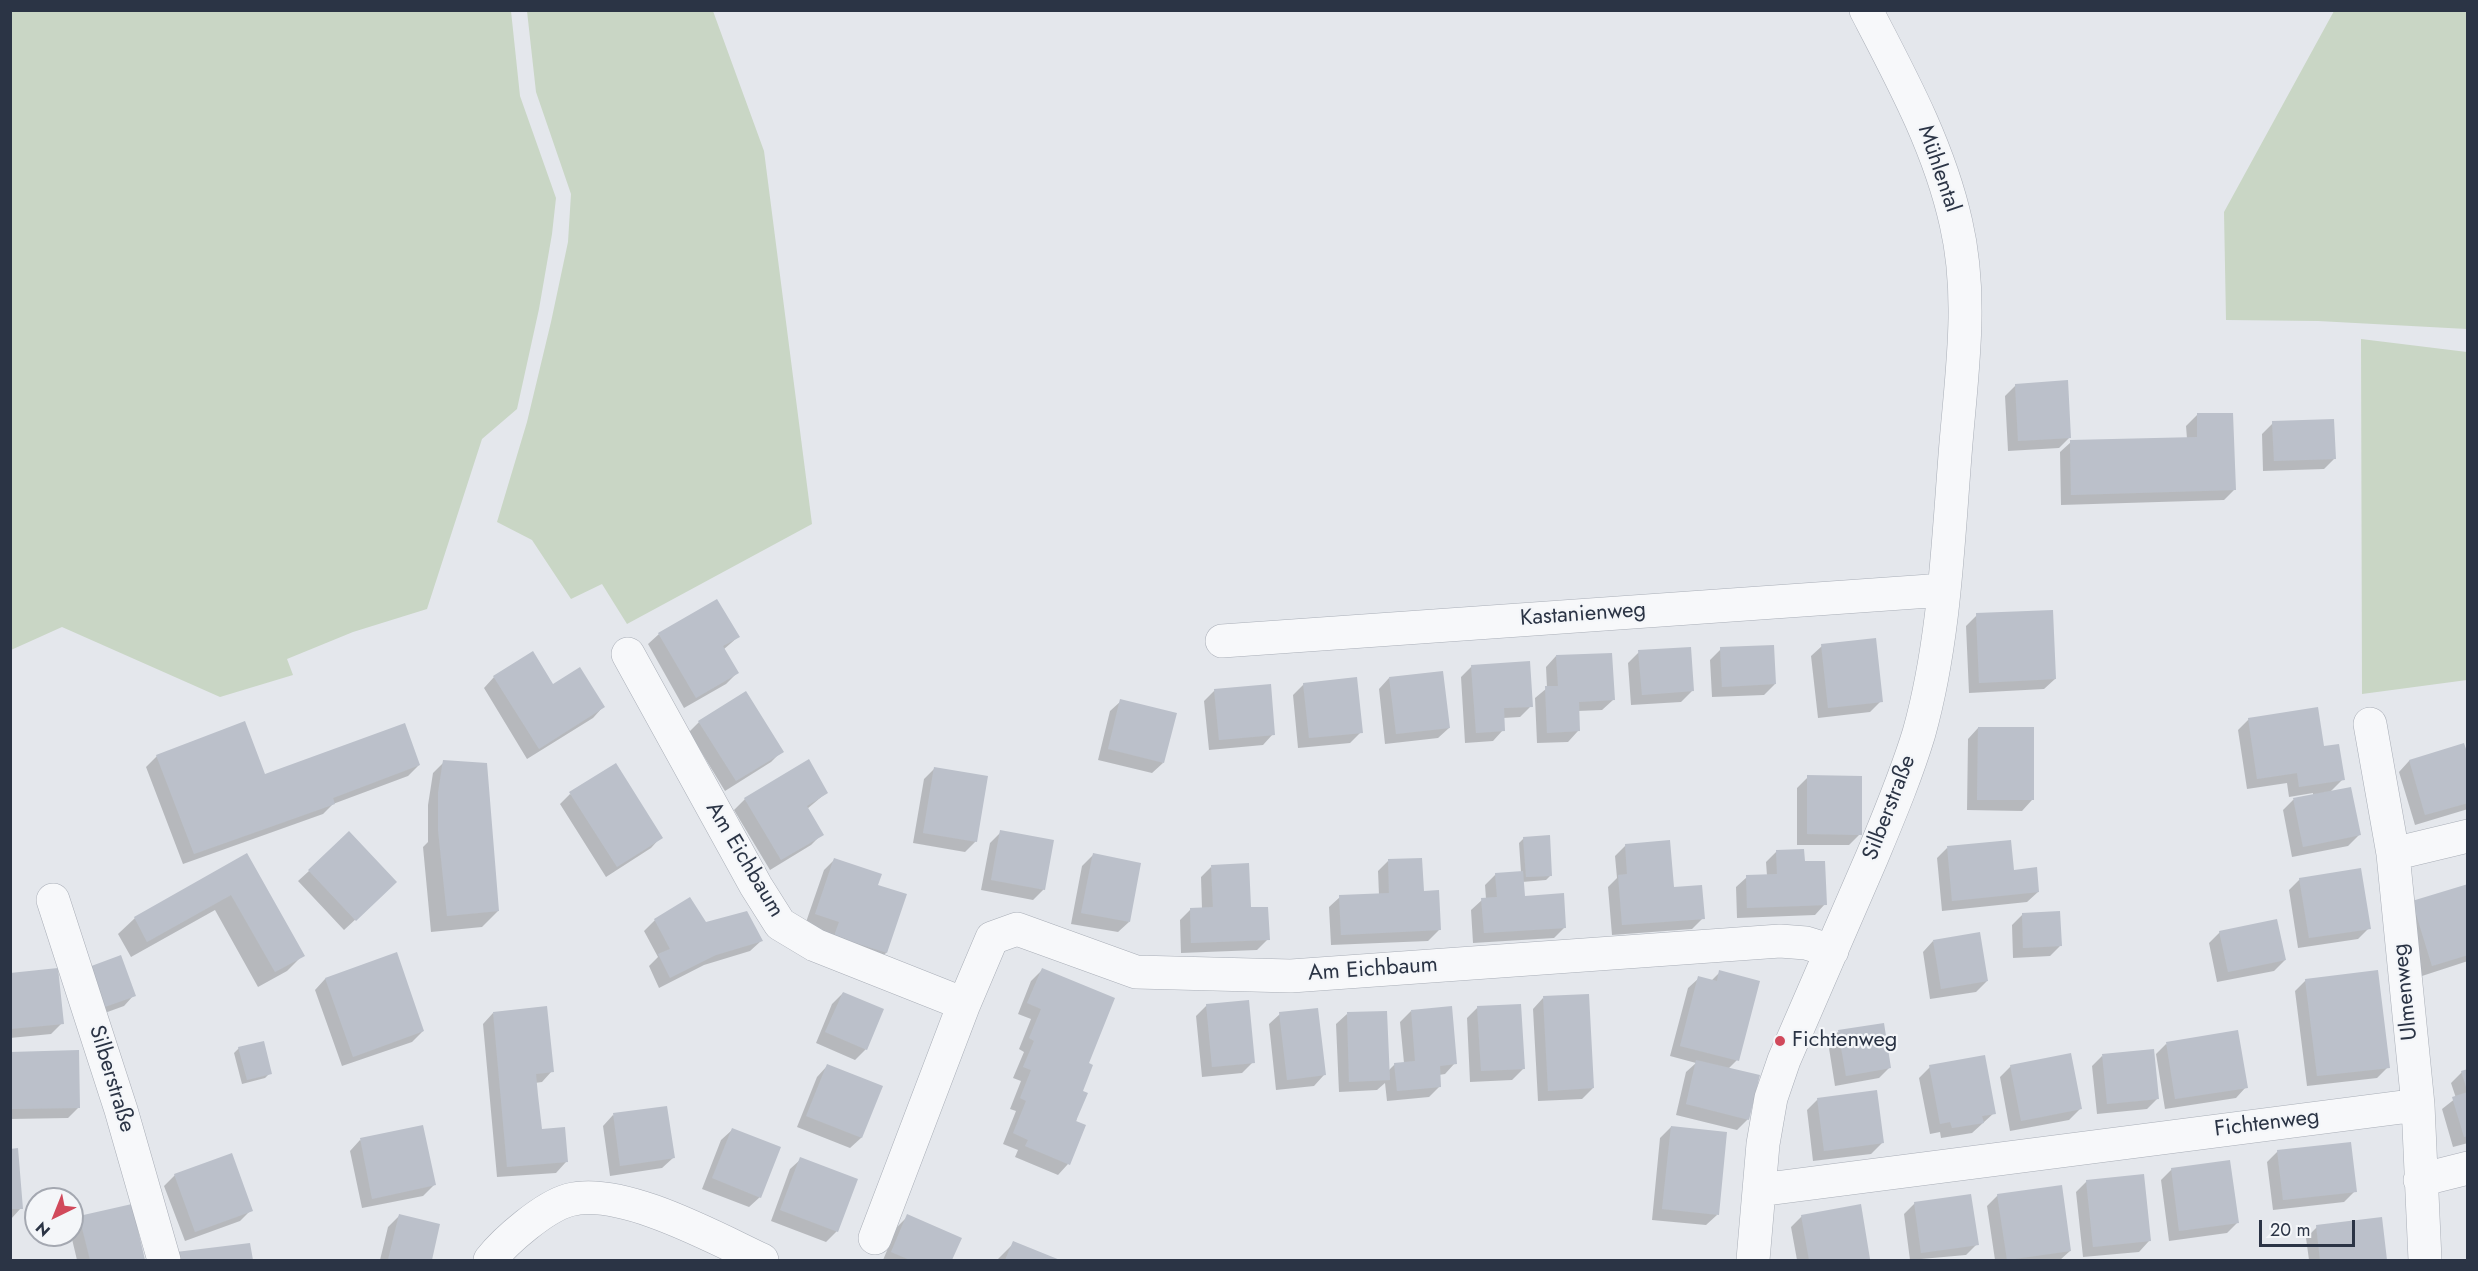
<!DOCTYPE html>
<meta charset="utf-8">
<style>
body{margin:0}
#map{position:relative;width:2478px;height:1271px;overflow:hidden;background:#e4e7ec;font-family:Jost,sans-serif}
canvas{display:block}
.frame{position:absolute;inset:0;border:12px solid #2b3445;pointer-events:none}
.north{position:absolute;left:24px;top:1187px;width:60px;height:60px;box-sizing:border-box;background:#f4f6f9;border:2px solid #a4a8b1;border-radius:50%;rotate:223deg;font-size:16px;font-weight:700;line-height:24px;text-align:center;color:#2b3445}
.north::after{content:'';display:block;margin:auto;width:21px;height:27px;background:#d1495b;clip-path:polygon(50% 0,100% 100%,50% 72%,0 100%)}
.scale{position:absolute;left:2259px;top:1220px;width:96px;height:27px;box-sizing:border-box;border:3px solid #2b3445;border-top:0;padding-left:8px;font-size:18px;line-height:21px;white-space:nowrap;color:#2b3445;-webkit-text-stroke:4px #f4f6f9;paint-order:stroke}
</style>
<div id="map">
<canvas width="2478" height="1271"></canvas>
<div class="frame"></div>
<div class="north">N</div>
<div class="scale">20 m</div>
</div>
<script>
const ctx = document.querySelector('canvas').getContext('2d');
ctx.lineJoin = 'round';
function fill(path, color) {
  ctx.fillStyle = color;
  ctx.fill(path, 'evenodd');
}
function trace(path, color, width, dash) {
  ctx.strokeStyle = color;
  ctx.lineWidth = width;
  ctx.lineCap = dash ? 'butt' : 'round';
  ctx.setLineDash(dash || []);
  ctx.stroke(path);
}
function write(font, color, halo, rows, align = 'center') {
  ctx.font = font + ' Jost,sans-serif';
  ctx.lineWidth = 4.5;
  ctx.setLineDash([]);
  ctx.textBaseline = 'middle';
  ctx.strokeStyle = halo;
  ctx.fillStyle = color;
  for (const [text, x, y, turn = 0] of rows) {
    ctx.save();
    ctx.translate(x, y);
    ctx.rotate((+turn || 0) * Math.PI / 180);
    ctx.textAlign = isNaN(turn) ? turn : align;
    if (halo) ctx.strokeText(text, 0, 0);
    ctx.fillText(text, 0, 0);
    ctx.restore();
  }
}
const green = new Path2D(`
 M10 11H511L520 96 556 198 552 234 539 309 517 409 482 439 427 609 353 632 287 659 293 675 220 697 62 627 11 650Z
 M527 11H713L764 151 812 524 627 624 602 584 571 599 532 540 497 522 527 422 551 322 568 242 571 194 536 92Z
 M2334 11H2467V329L2318 321 2226 320 2224 212Z
 M2361 339 2467 352V680L2362 694Z`);
const shadow = new Path2D(`
 M2016 385 2070 437 2059 448 2008 451 2005 396Z
 M2197 415 2234 490 2224 500 2061 505 2060 452 2071 442 2187 439 2186 426Z
 M2273 423 2334 459 2324 469 2263 471 2262 434Z
 M1977 615 2055 679 2044 689 1969 693 1966 626Z
 M659 634 738 637 723 650 737 673 726 684 684 708 648 644Z
 M1822 646 1881 701 1870 712 1818 718 1811 656Z
 M1721 649 1775 684 1764 695 1712 697 1710 660Z
 M1639 652 1692 691 1681 702 1631 705 1628 663Z
 M1556 656 1613 700 1602 710 1578 711V731L1568 742 1537 743 1535 698 1547 688 1546 667Z
 M1472 666 1531 706 1520 717 1503 718V730L1493 741 1465 743 1461 677Z
 M494 677 553 686 603 707 593 718 527 759 484 688Z
 M1389 678 1449 728 1438 738 1385 744 1379 689Z
 M1304 684 1361 732 1350 743 1298 748 1293 695Z
 M1215 690 1273 734 1263 745 1209 750 1204 701Z
 M1121 701 1163 763 1152 773 1098 760 1110 711Z
 M2249 719 2323 748 2343 779 2330 792 2359 835 2348 846 2292 857 2283 810 2293 800 2313 796V793L2289 797 2287 783 2247 789 2238 730Z
 M699 722 782 751 771 762 725 791 689 732Z
 M1978 728 2032 800 2022 811 1967 810 1968 739Z
 M157 756 265 776 419 765 408 776 333 804 323 814 183 864 146 767Z
 M2468 760V809L2415 825 2399 772 2409 761Z
 M808 761 826 793 807 809 822 834 811 845 770 870 734 810 745 799Z
 M444 762 498 911 482 927 431 932 423 847 428 842V805L433 773Z
 M934 769 976 841 965 852 913 843 924 779Z
 M1808 777 1860 834 1849 845H1797V788Z
 M570 794 661 837 651 848 606 877 560 804Z
 M1001 832 1044 889 1033 900 981 890 990 843Z
 M1524 838 1551 875 1546 880 1522 882 1523 897 1564 928 1554 938 1473 943 1471 910 1482 900 1486 899 1485 885 1496 874 1521 872 1519 843Z
 M1626 845 1703 918 1692 929 1612 935 1608 887 1617 878 1615 856Z
 M1947 848 2013 871 2038 892 2027 902 1942 911 1937 858Z
 M1777 851 1803 863 1825 904 1815 915 1737 918 1736 887 1747 877 1767 876 1766 862Z
 M247 855 303 955 287 971 258 987 215 910 131 957 118 934 135 918Z
 M1093 855 1129 922 1118 932 1071 924 1082 866Z
 M835 859 876 886 905 895 886 953 875 963 805 925 824 870Z
 M1388 861 1439 930 1428 941 1331 945 1329 907 1340 897 1379 895 1378 871Z
 M1211 867 1249 909 1268 939 1257 950 1181 953 1180 920 1190 910 1202 909 1201 877Z
 M309 871 384 893 344 930 298 881Z
 M2300 879 2369 928 2358 939 2298 948 2289 890Z
 M2468 885V961L2422 976 2402 913Z
 M2023 914 2060 946 2050 956 2013 958 2012 925Z
 M655 920 705 924 761 941 750 951 704 965 659 988 649 966 658 957 644 931Z
 M2220 932 2285 960 2274 971 2217 982 2209 943Z
 M1933 941 1987 981 1976 992 1930 999 1923 952Z
 M396 954 423 1031 412 1042 342 1066 315 990 325 979Z
 M87 969 134 995 124 1006 91 1018Z
 M1042 970 1087 1064 1068 1164 1058 1175 1015 1157 1018 1150 1003 1144 1016 1111 1010 1109 1021 1081 1013 1078 1024 1052 1019 1049 1031 1019 1018 1014 1031 981Z
 M1720 972 1737 1060 1728 1069 1748 1119 1737 1130 1676 1115 1686 1072 1696 1063 1670 1056 1688 988 1699 978 1711 981Z
 M10 975 62 1023 51 1034 10 1038Z
 M2306 980 2388 1067 2377 1078 2307 1086 2295 991Z
 M843 993 866 1049 855 1060 816 1043 832 1004Z
 M1543 998 1593 1088 1582 1099 1538 1101 1533 1009Z
 M1207 1005 1253 1062 1242 1073 1202 1077 1196 1016Z
 M1478 1007 1523 1069 1512 1080 1470 1082 1467 1018Z
 M1411 1011 1455 1063 1445 1074 1439 1075 1440 1086 1429 1097 1387 1101 1385 1083 1377 1090 1339 1092 1336 1024 1347 1014 1388 1071 1395 1064 1404 1063 1400 1022Z
 M493 1013 552 1071 542 1082 535 1083 541 1130 566 1162 556 1173 497 1177 483 1024Z
 M1280 1014 1324 1075 1314 1086 1276 1090 1269 1024Z
 M1838 1032 1890 1067 1879 1078 1835 1086 1828 1042Z
 M2166 1044 2246 1087 2236 1098 2165 1109 2156 1054Z
 M239 1048 270 1073 265 1078 242 1084 234 1053Z
 M10 1054 79 1107 68 1118 10 1119Z
 M2102 1056 2158 1098 2147 1109 2097 1114 2092 1066Z
 M827 1066 881 1087 861 1138 850 1148 797 1127 817 1077Z
 M2011 1066 2080 1109 2069 1120 2010 1131 2000 1077Z
 M1930 1067 1994 1113 1972 1133 1941 1138 1940 1132 1930 1134 1919 1078Z
 M2468 1070V1143L2453 1147 2442 1109 2456 1098 2451 1083 2462 1072Z
 M1818 1099 1882 1143 1871 1154 1813 1161 1807 1110Z
 M613 1115 673 1158 662 1168 610 1176 603 1126Z
 M1671 1127 1717 1215 1706 1225 1652 1220 1660 1138Z
 M732 1130 760 1197 749 1207 702 1189 721 1140Z
 M360 1140 434 1185 423 1196 362 1208 350 1151Z
 M10 1150 21 1208 11 1219Z
 M2278 1151 2355 1191 2344 1202 2273 1210 2267 1162Z
 M801 1159 837 1231 826 1242 771 1221 790 1169Z
 M2172 1169 2237 1223 2227 1233 2169 1241 2161 1180Z
 M175 1175 251 1210 240 1221 185 1241 164 1186Z
 M2087 1181 2149 1241 2139 1252 2083 1257 2076 1192Z
 M1998 1195 2070 1251 2060 1260H1995L1987 1206Z
 M1915 1203 1977 1244 1966 1255 1910 1260 1904 1214Z
 M131 1205 144 1260H77L71 1235 72 1226 80 1217Z
 M399 1216 438 1225 430 1260H380L388 1227Z
 M908 1216 960 1238 951 1260H883L897 1227Z
 M1802 1216 1868 1259 1866 1260H1797L1791 1227Z
 M2380 1219 2386 1260H2309L2306 1238 2317 1227Z
 M1014 1243 1056 1260H997Z
 M249 1244 251 1260H169Z`);
const building = new Path2D(`
 M2068 380 2071 438 2018 441 2015 384Z
 M2197 413H2233L2236 490 2071 495 2070 440 2197 437Z
 M2334 419 2336 459 2274 461 2272 421Z
 M717 599 740 637 723 646 739 673 696 698 658 633Z
 M2053 610 2056 679 1979 683 1976 613Z
 M1876 638 1883 702 1828 708 1821 644Z
 M1774 645 1776 684 1722 687 1720 647Z
 M1691 647 1694 691 1642 695 1638 650Z
 M533 651 553 684 580 667 605 707 539 749 493 676Z
 M1612 653 1615 700 1579 702 1580 731 1547 733 1545 686H1558L1556 655Z
 M1530 661 1533 707 1504 708 1505 731 1476 733 1471 665Z
 M1443 671 1450 728 1396 734 1389 677Z
 M1357 677 1363 733 1309 738 1303 683Z
 M1271 684 1275 735 1219 740 1214 689Z
 M746 691 784 752 736 781 698 721Z
 M1120 699 1177 713 1164 763 1108 749Z
 M2318 707 2324 746 2339 744 2345 780 2299 787 2297 773 2257 779 2248 718Z
 M245 721 265 774 405 723 420 765 333 798 335 804 194 854 156 755Z
 M1978 727H2034V800H1977Z
 M2464 743 2468 755V803L2425 815 2409 760Z
 M809 759 828 793 807 806 824 835 781 860 744 798Z
 M443 760 487 763 499 911 447 916 438 830V793Z
 M616 763 663 838 617 867 569 792Z
 M934 767 988 776 977 842 923 833Z
 M1807 775 1862 776V835L1807 834Z
 M2351 787 2361 835 2303 847 2293 798Z
 M1000 830 1054 840 1045 890 991 880Z
 M349 831 397 882 356 921 308 870Z
 M1550 835 1552 876 1526 877 1523 837Z
 M1670 840 1674 887 1702 885 1705 919 1622 925 1618 875 1627 874 1625 844Z
 M2011 840 2014 870 2037 867 2039 892 1952 901 1947 846Z
 M1804 849 1805 861H1825L1827 905 1747 908 1746 875 1777 874 1776 850Z
 M247 853 305 956 275 972 231 895 147 942 134 917Z
 M1093 853 1141 863 1130 922 1081 913Z
 M834 858 882 874 878 885 907 894 887 953 834 936 839 922 815 914Z
 M1422 858 1424 891 1439 890 1441 930 1341 935 1339 895 1389 893 1388 859Z
 M1249 863 1251 907H1268L1270 940 1191 943 1190 908 1213 907 1211 865Z
 M2361 868 2371 929 2309 938 2299 878Z
 M1523 871 1525 896 1564 893 1566 928 1484 933 1481 898 1497 897 1495 873Z
 M2468 884V955L2432 966 2412 901Z
 M690 897 706 922 747 911 763 941 716 955 670 978 658 954 670 949 654 919Z
 M2060 911 2062 946 2023 948 2022 913Z
 M2277 919 2286 960 2228 972 2219 931Z
 M1980 932 1988 981 1941 989 1933 940Z
 M397 952 424 1031 353 1057 325 978Z
 M121 955 136 996 102 1008 86 968Z
 M58 968 64 1024 10 1029V973Z
 M1042 968 1115 998 1089 1063 1093 1065 1083 1091 1088 1093 1076 1121 1086 1125 1070 1165 1025 1146 1028 1140 1013 1133 1026 1101 1020 1098 1031 1070 1023 1067 1034 1041 1029 1038 1041 1009 1027 1003Z
 M1719 970 1760 981 1739 1061 1680 1046 1698 976 1717 981Z
 M2378 970 2390 1068 2317 1076 2305 979Z
 M843 992 884 1009 867 1050 825 1032Z
 M1589 994 1594 1088 1548 1091 1543 996Z
 M1249 1000 1255 1063 1212 1067 1206 1004Z
 M1521 1004 1525 1069 1481 1071 1477 1006Z
 M547 1006 554 1072 536 1074 538 1095 542 1129 565 1127 568 1162 507 1167 493 1012Z
 M1452 1006 1457 1064 1440 1066 1441 1087 1397 1091 1394 1063 1415 1061 1411 1010Z
 M1318 1008 1326 1075 1287 1080 1279 1012Z
 M1387 1011 1390 1080 1349 1082 1347 1012Z
 M1884 1023 1891 1068 1846 1076 1838 1030Z
 M2238 1030 2248 1088 2175 1099 2166 1042Z
 M264 1041 272 1074 247 1080 238 1047Z
 M2154 1049 2159 1099 2107 1104 2102 1054Z
 M79 1050 80 1108 10 1109V1052Z
 M2071 1053 2082 1109 2021 1121 2010 1065Z
 M1985 1055 1996 1114 1982 1116 1984 1123 1952 1128 1950 1122 1940 1124 1929 1065Z
 M1696 1060 1760 1075 1749 1120 1686 1104Z
 M827 1064 883 1086 862 1138 806 1116Z
 M2468 1069V1090H2467L2461 1071Z
 M1877 1090 1884 1143 1824 1151 1817 1098Z
 M2468 1092V1136L2464 1137 2452 1097Z
 M667 1106 675 1158 620 1166 613 1113Z
 M423 1125 436 1185 372 1199 360 1138Z
 M1671 1126 1727 1132 1719 1215 1662 1209Z
 M732 1128 781 1147 761 1198 712 1178Z
 M2351 1142 2357 1192 2283 1200 2277 1150Z
 M18 1148 23 1209H10V1149Z
 M232 1153 253 1211 195 1232 174 1174Z
 M800 1157 858 1179 838 1232 780 1210Z
 M2230 1160 2239 1223 2179 1231 2171 1168Z
 M2144 1174 2151 1241 2093 1247 2086 1180Z
 M2062 1185 2071 1251 2007 1260 1997 1194Z
 M1971 1194 1979 1245 1921 1253 1914 1202Z
 M132 1204 145 1260H90L79 1216Z
 M1861 1204 1870 1259 1809 1260 1801 1215Z
 M399 1214 440 1224 432 1260H388Z
 M907 1214 962 1238 952 1260H910L891 1252Z
 M2382 1217 2387 1260H2320L2316 1225Z
 M1013 1241 1060 1260H1005Z
 M250 1243 253 1260H177L176 1252Z`);
const minor = new Path2D(`
 M1222 641 1944 590
 M628 654 756 886 780 924 815 945 964 1004
 M2370 724 2393 854 2418 1105 2425 1260
 M2393 854 2468 836
 M53 900 121 1110 164 1260
 M2420 1180 2468 1168
 M1759 1190 2418 1105
 M875 1238 964 1004 992 938 1017 929 1136 972 1291 976 1780 941 1806 943 1832 951
 M490 1260C506 1240 544 1207 569 1200 621 1186 715 1238 762 1260
 M1753 1260 1763 1144 1771 1098 1784 1060C1813 992 1843 925 1872 857 1889 816 1906 776 1919 733 1945 640 1948 540 1956 443 1962 371 1973 296 1956 223 1939 147 1902 79 1866 10`);
const markers = [
 [1780,1041,6,"#d1495b"]
];
const streetNames = [
 ["Mühlental",1938,169,71],
 ["Kastanienweg",1583,615,-4],
 ["Silberstraße",1890,808,-69],
 ["Am Eichbaum",744,860,59],
 ["Am Eichbaum",1373,970,-4],
 ["Ulmenweg",2406,992,-96],
 ["Silberstraße",111,1079,73],
 ["Fichtenweg",2267,1124,-7]
];
const poiNames = [
 ["Fichtenweg",1792,1041]
];
fill(green, '#c9d6c5');
fill(shadow, '#0003');
fill(building, '#bbc0ca');
trace(minor, '#a9aeb7', 34);
trace(minor, '#f7f8fa', 33);
for (const [x, y, r, color] of markers) {
  const dot = new Path2D();
  dot.arc(x, y, r, 0, 2 * Math.PI);
  ctx.fillStyle = color;
  ctx.fill(dot);
  trace(dot, '#f4f6f9', 2);
}
write('22px', '#2b3445', '#f4f6f9', streetNames);
write('22px', '#2b3445', '#f4f6f9', poiNames, 'left');
</script>
